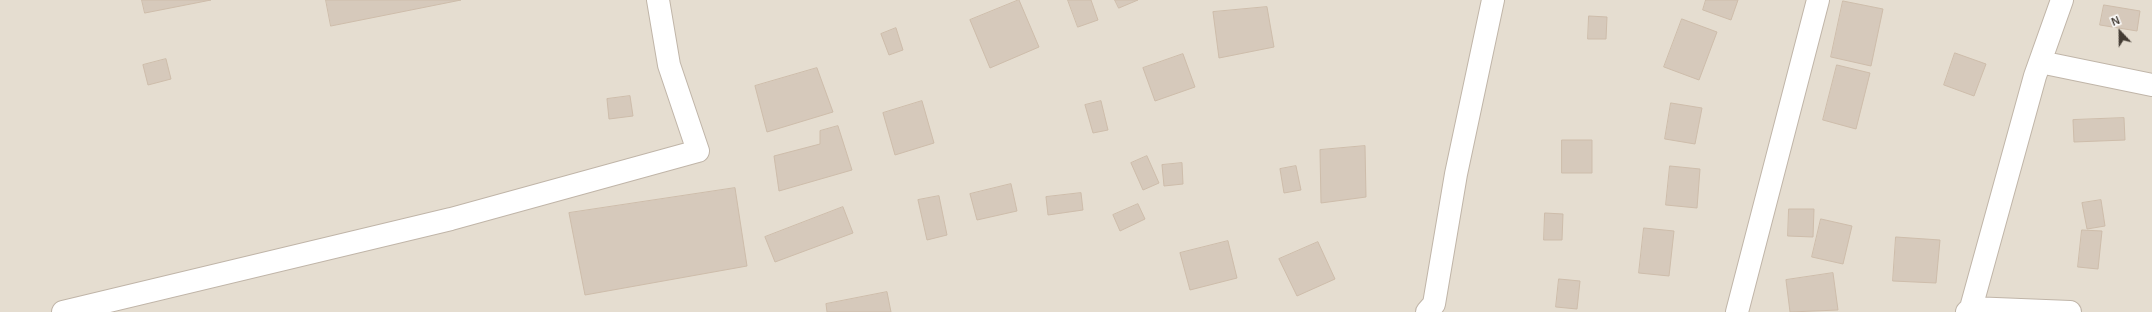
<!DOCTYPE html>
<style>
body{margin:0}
#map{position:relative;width:2152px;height:312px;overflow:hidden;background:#f1ece2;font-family:Helvetica,sans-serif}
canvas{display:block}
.north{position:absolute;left:2100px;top:12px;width:40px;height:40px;-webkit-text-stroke:3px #fff;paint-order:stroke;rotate:338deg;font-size:11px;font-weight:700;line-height:16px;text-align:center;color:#433b33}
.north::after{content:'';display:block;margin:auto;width:14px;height:18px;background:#433b33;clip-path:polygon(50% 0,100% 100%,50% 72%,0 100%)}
</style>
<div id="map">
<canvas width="2152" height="312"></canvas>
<div class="north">N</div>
</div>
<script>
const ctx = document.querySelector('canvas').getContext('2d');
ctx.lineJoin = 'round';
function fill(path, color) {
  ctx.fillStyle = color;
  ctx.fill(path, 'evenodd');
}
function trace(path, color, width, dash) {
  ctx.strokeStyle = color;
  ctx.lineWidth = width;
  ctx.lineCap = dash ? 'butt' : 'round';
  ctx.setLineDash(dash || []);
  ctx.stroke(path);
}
const residential = new Path2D(`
 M0 0H2152V312H0Z`);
const building = new Path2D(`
 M142 0H211L145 13Z
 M326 0H461L331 26Z
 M1019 0 1039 47 990 68 970 20Z
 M1068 0H1091L1098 20 1078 27Z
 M1115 0H1138L1119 8Z
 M1706 0H1738L1731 20 1703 10Z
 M1843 1 1883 9 1871 66 1831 57Z
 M2104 5 2140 11 2137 31 2100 25Z
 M1267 7 1274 47 1219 58 1213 12Z
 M1589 16 1607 17 1606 39H1588Z
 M1682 19 1717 32 1699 80 1664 67Z
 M896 28 903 50 889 55 881 34Z
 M1955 53 1986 64 1974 96 1944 85Z
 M1183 54 1195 87 1155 101 1143 68Z
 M166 59 171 79 148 85 143 65Z
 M1837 65 1870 73 1856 129 1823 120Z
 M817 68 833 112 767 132 755 86Z
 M630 96 633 116 609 119 607 99Z
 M922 101 934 143 895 155 883 113Z
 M1101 101 1108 130 1093 133 1085 105Z
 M1671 103 1702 108 1695 144 1665 139Z
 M2124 118 2125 140 2074 142 2073 120Z
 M838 126 852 170 779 191 774 156 820 144V131Z
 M1562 140H1592V173H1562Z
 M1365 146 1366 197 1321 203 1320 150Z
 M1147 156 1159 183 1143 190 1131 163Z
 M1182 163 1183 184 1164 186 1162 165Z
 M1296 166 1301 190 1284 193 1280 169Z
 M1670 166 1700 169 1697 208 1666 205Z
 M1011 184 1017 211 977 220 970 194Z
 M735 188 747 266 585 295 569 213Z
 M1081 193 1083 210 1048 215 1046 197Z
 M939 196 947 235 927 240 918 200Z
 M2101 200 2105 226 2087 229 2082 203Z
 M1138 204 1145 219 1120 231 1113 215Z
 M843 207 853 233 775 262 765 237Z
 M1789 209H1814L1813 237 1788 236Z
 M1545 213 1563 214 1562 240H1544Z
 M1821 219 1852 226 1843 264 1812 257Z
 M1644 228 1674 231 1669 276 1639 273Z
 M2082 230 2102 231 2098 269 2078 267Z
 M1896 237 1940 240 1936 283 1893 281Z
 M1228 241 1237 278 1190 290 1180 253Z
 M1318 242 1335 279 1297 296 1279 259Z
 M1833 273 1838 310 1790 312 1786 280Z
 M1559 279 1580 281 1577 309 1556 307Z
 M887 292 891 312H827L826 304Z`);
const minor = new Path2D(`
 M2040 62 2152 85
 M1971 308 2070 312
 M63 312 451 219 698 151 669 65 658 0
 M1427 312 1434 304 1456 174 1493 0
 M1737 312 1818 0
 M1967 312 1971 308 2035 76 2062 0`);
fill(residential, '#e5ddd0');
fill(building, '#d6c9bb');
trace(building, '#cebdab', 1);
trace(minor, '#c0b5a8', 24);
trace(minor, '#fff', 22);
</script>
